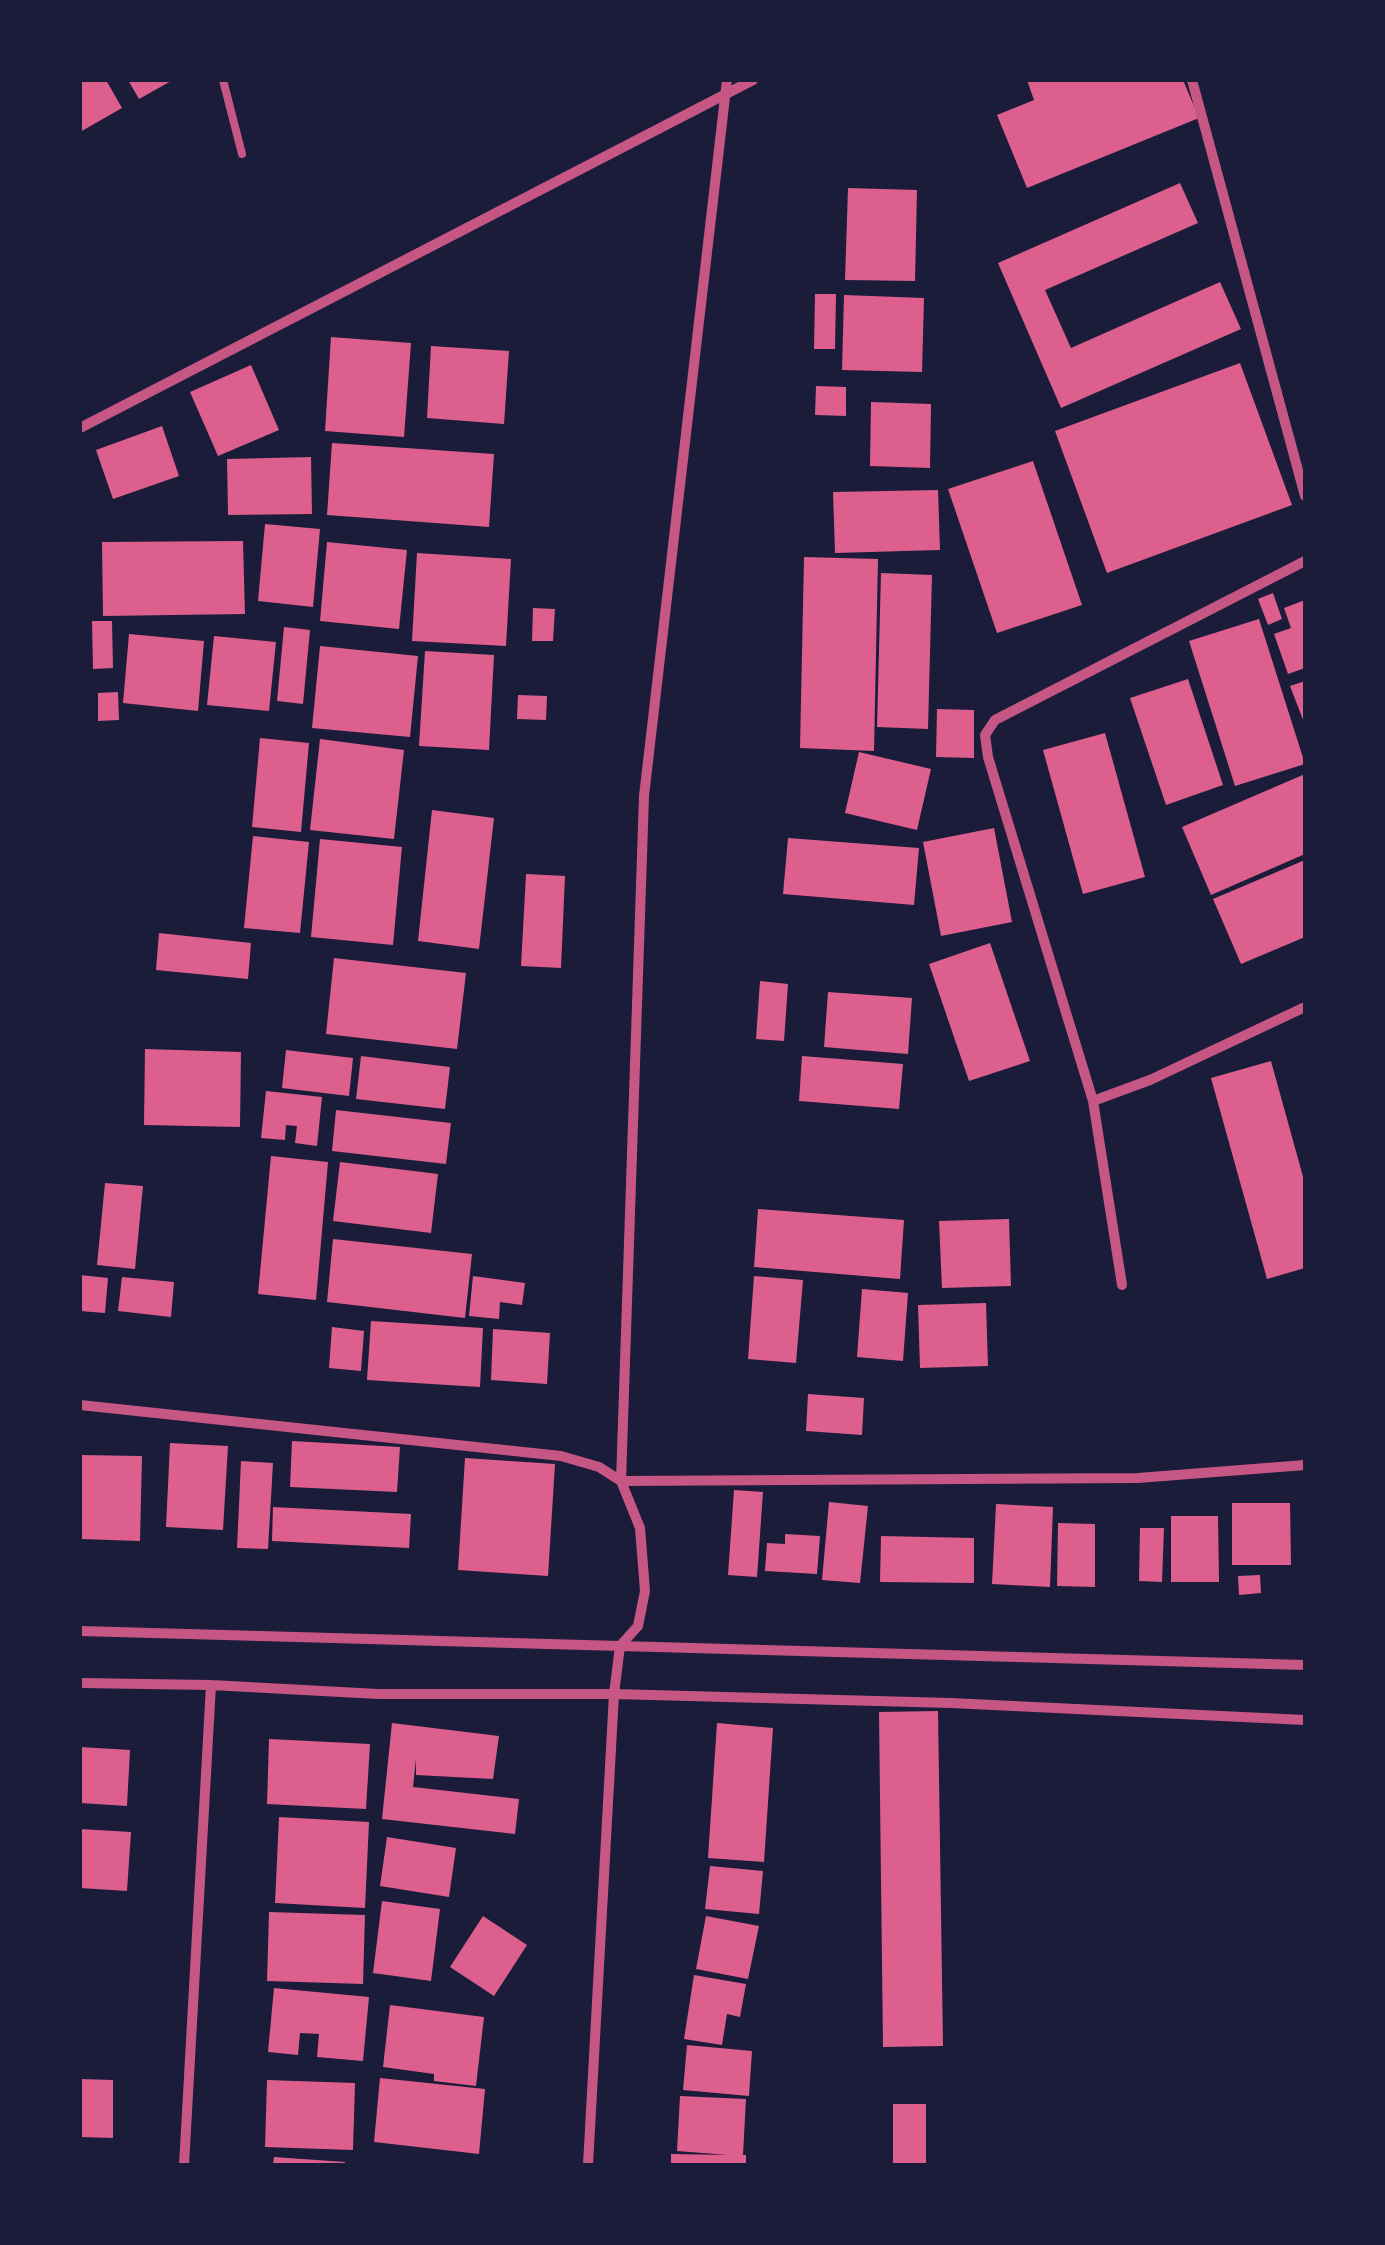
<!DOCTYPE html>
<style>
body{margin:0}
#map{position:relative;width:1385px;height:2245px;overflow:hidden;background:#1b1b3a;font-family:"Asap Condensed",sans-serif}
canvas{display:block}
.frame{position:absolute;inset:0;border:82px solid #1b1b3a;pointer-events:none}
</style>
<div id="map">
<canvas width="1385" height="2245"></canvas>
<div class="frame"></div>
</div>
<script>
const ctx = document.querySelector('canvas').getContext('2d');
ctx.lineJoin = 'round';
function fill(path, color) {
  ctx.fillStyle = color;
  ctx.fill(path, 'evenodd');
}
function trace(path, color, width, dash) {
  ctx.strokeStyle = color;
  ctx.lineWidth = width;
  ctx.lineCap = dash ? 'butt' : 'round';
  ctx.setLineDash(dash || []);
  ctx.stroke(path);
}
const building = new Path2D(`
 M80 80H106L122 108 80 132Z
 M128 80H173L139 99Z
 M1027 80H1183L1199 118 1027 188 997 115 1034 100Z
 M1180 183 1198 223 1045 290 1071 348 1220 282 1241 329 1061 408 998 263Z
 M848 188 917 190 915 281 845 280Z
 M815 294H836L835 349H814Z
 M844 295 924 298 922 372 842 370Z
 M331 337 411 343 404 437 325 431Z
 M431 346 509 351 504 424 427 418Z
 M1240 363 1292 505 1107 573 1055 431Z
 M251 365 279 430 218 456 190 392Z
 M816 386 846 387V416L815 415Z
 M871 402 931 404 930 468 870 466Z
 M162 426 179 476 113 499 96 450Z
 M332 443 494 454 489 527 327 515Z
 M311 457 312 514 228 515 227 459Z
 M1033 461 1082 605 997 633 948 489Z
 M938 490 940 550 835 553 833 492Z
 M265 524 320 529 313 607 258 601Z
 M243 541 245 614 103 616 102 542Z
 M327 542 407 550 399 629 320 621Z
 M417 553 511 559 506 646 412 641Z
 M804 557 878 559 874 751 800 748Z
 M881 573 932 575 928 729 877 727Z
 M1273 593 1282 619 1268 625 1258 599Z
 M1305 600V668L1288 674 1274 634 1291 628 1284 608Z
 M533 608 555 609 553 641H532Z
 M1259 619 1305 764 1235 786 1189 641Z
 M92 621H112L113 668 93 669Z
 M284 627 310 630 303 704 277 701Z
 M129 634 204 641 198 711 123 703Z
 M214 636 276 642 269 711 207 705Z
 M320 646 418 656 410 737 312 728Z
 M425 651 494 655 489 750 419 746Z
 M1188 679 1223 785 1166 805 1130 698Z
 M1305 681V725L1290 686Z
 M118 692 119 720 98 721V693Z
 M518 695 547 696 546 720 517 719Z
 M937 709 974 710V758L936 757Z
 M1105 733 1145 877 1083 894 1043 750Z
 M260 738 309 743 301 832 252 827Z
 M320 739 404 750 394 839 310 830Z
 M859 752 931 769 917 830 845 813Z
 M1305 774V854L1211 895 1182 827Z
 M432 810 494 818 479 949 418 941Z
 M994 828 1012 922 941 936 923 842Z
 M253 836 309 842 300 933 244 928Z
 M788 838 919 848 914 905 783 894Z
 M320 839 402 847 393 945 311 937Z
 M1305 860V937L1241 964 1213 899Z
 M526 874 565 876 561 968 521 966Z
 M159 933 251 943 248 979 156 970Z
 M990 943 1030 1061 969 1081 929 964Z
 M334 958 466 973 457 1049 326 1034Z
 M760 981 788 984 784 1041 756 1039Z
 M828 992 912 998 908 1054 824 1047Z
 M145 1049 241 1052 240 1127 144 1125Z
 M286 1050 353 1058 349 1096 282 1088Z
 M361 1056 450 1067 445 1109 356 1099Z
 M802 1056 903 1064 899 1109 799 1101Z
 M1271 1061 1305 1184V1268L1267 1279 1211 1078Z
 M266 1091 322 1097 317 1146 295 1143 297 1126 286 1125 285 1140 261 1138Z
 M336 1110 451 1123 446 1164 332 1151Z
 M271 1156 328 1162 316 1300 258 1294Z
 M340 1162 438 1174 431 1233 333 1221Z
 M105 1183 143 1186 135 1269 97 1265Z
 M758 1209 904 1220 900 1279 754 1267Z
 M1009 1219 1011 1286 942 1288 939 1221Z
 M333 1239 472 1254 465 1318 327 1302Z
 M80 1275 108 1278 105 1313 80 1311Z
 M473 1276 525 1283 522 1305 500 1302 499 1319 469 1316Z
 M754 1276 803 1280 796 1363 748 1359Z
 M122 1277 174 1282 171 1317 118 1311Z
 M862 1289 908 1293 903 1361 857 1357Z
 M986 1303 988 1366 920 1368 918 1305Z
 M371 1321 483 1328 480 1387 367 1380Z
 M332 1327 364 1331 361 1371 329 1368Z
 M493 1329 550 1333 547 1384 491 1380Z
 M808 1394 864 1398 862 1435 806 1431Z
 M292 1441 400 1447 397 1492 290 1487Z
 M170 1443 228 1446 223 1530 166 1527Z
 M80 1455 142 1456 140 1541 80 1539Z
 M465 1458 555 1464 548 1576 458 1570Z
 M241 1461 273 1463 268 1549 237 1548Z
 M734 1490 763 1492 757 1577 728 1575Z
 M829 1502 868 1506 860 1583 822 1580Z
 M1232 1503H1290L1291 1565H1232Z
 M996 1504 1053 1507 1050 1587 992 1584Z
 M273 1507 411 1514 409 1548 272 1541Z
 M1171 1516H1218L1219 1582H1171Z
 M1058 1523 1095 1524V1587L1057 1586Z
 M1140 1528H1164L1162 1582 1139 1581Z
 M785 1534 820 1536 817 1574 765 1571 767 1543 785 1544Z
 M881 1536 974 1538V1583L880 1582Z
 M1260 1575 1261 1593 1239 1595 1238 1576Z
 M938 1711 943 2046 883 2047 879 1712Z
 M392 1723 499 1736 493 1779 416 1775V1759L413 1787 519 1799 515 1834 382 1819Z
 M717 1723 773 1728 764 1862 708 1858Z
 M269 1739 370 1744 366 1809 267 1804Z
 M80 1747 130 1750 127 1806 80 1803Z
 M279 1817 369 1822 365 1908 275 1903Z
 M80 1829 131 1832 127 1891 80 1888Z
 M387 1837 456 1848 449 1897 380 1886Z
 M710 1866 763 1871 759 1914 705 1909Z
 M382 1901 440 1909 431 1981 373 1973Z
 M269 1912 365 1915 363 1984 267 1981Z
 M483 1916 527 1945 494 1996 450 1967Z
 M706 1916 759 1926 748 1979 696 1969Z
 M694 1975 746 1984 740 2017 727 2014 722 2045 684 2039Z
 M274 1988 369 1997 363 2061 317 2057 319 2034 300 2033 298 2055 268 2052Z
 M390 2005 484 2017 476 2086 434 2081V2074L383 2067Z
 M687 2045 752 2051 749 2096 683 2090Z
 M380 2078 485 2089 479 2154 374 2142Z
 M80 2079 113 2080V2138L80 2137Z
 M267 2080 355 2083 353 2150 265 2147Z
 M680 2096 746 2099 743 2155H746V2165H671V2154L728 2155 677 2151Z
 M893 2104H926V2165H893Z
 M274 2157 345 2162 344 2165H273Z`);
const service = new Path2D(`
 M223 80 242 154`);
const minor = new Path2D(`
 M1192 80 1305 496
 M80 428 753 80
 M1093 1101 1150 1080 1305 1007
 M1122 1285 1093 1101 988 757 985 735 995 720 1305 561
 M80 1405 561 1456 599 1467 621 1481 1138 1478 1305 1465
 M80 1631 1305 1665
 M80 1683 211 1685 378 1694H614L951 1703 1305 1720
 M184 2165 211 1685
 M588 2165 614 1694 620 1646 638 1626 645 1591 640 1528 621 1481 644 796 727 80`);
fill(building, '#dd5f8e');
trace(service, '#c65784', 8);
trace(minor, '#c65784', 10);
</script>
